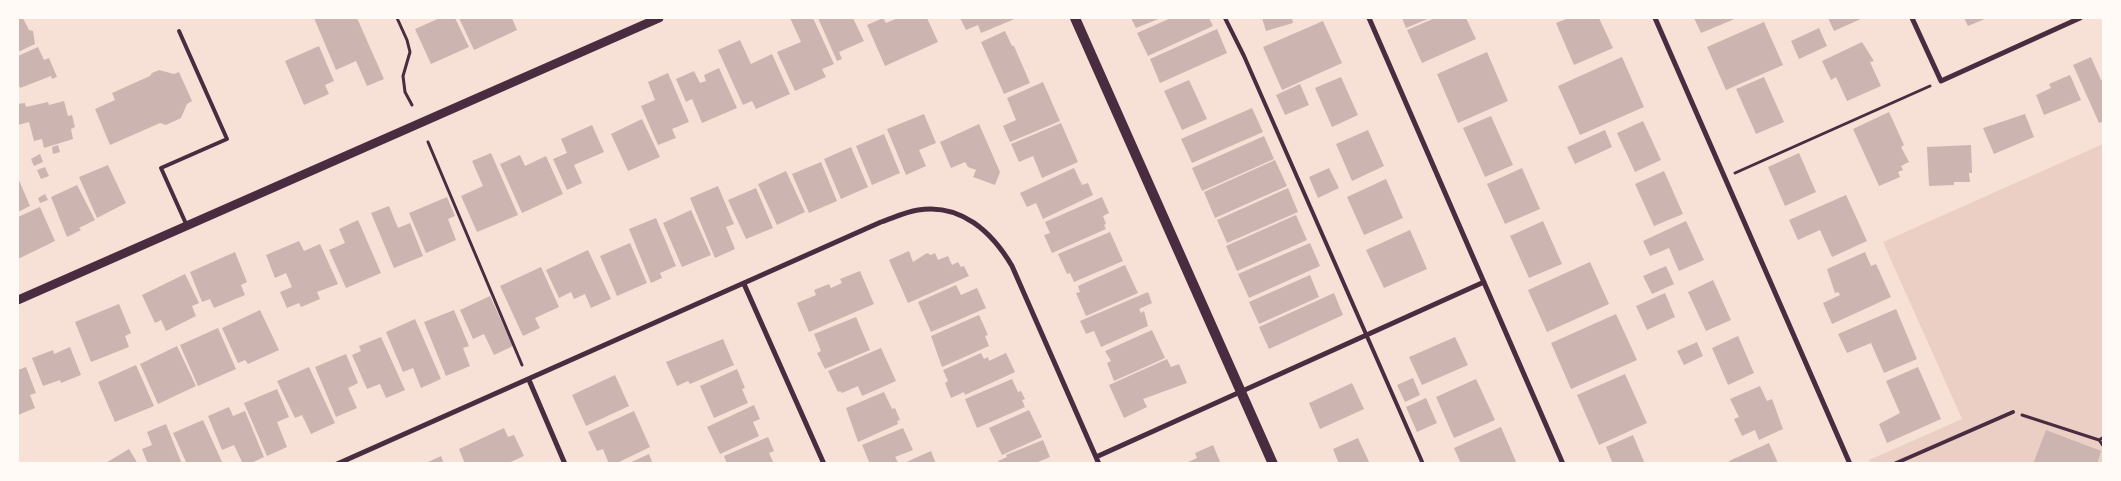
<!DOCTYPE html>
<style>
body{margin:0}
#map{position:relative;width:2121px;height:481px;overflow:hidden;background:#f7e1d7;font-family:"Source Sans 3",sans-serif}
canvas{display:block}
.frame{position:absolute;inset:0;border:19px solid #fffaf5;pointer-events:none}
</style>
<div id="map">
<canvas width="2121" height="481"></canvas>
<div class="frame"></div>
</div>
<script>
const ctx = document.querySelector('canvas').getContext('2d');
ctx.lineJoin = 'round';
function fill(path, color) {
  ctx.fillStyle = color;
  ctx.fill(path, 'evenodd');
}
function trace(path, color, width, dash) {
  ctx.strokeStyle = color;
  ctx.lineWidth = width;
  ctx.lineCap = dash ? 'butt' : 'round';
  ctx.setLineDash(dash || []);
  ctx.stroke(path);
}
const green = new Path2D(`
 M2103 144V463L1871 464 1869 460 1962 419 1883 242Z`);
const building = new Path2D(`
 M18 18H23L29 30 33 31 35 44 18 52Z
 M314 18H357L384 79 367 86 356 61 336 70Z
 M440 18H455L469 47 431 64 415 29Z
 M459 18H512L517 30 474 50Z
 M790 18H813L834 64 822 69 826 77 795 91 777 52 801 42Z
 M818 18H853L864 41 839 52 842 59 837 61Z
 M883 18 886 23 898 18H927L938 42 885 66 867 25Z
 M960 18H1017L981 33 978 25 966 30Z
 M1131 18H1161L1136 28Z
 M1171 18H1209L1213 26 1148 56 1137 33Z
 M1262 18H1292L1293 23 1266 31Z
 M1402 18H1430L1406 28Z
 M1435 18H1466L1476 39 1422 63 1407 30Z
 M1569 18H1599L1613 48 1574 65 1556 23Z
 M1694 18H1737L1701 33Z
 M1828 18H1863L1834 31Z
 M1964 18H1987L1968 26Z
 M1323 21 1342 63 1282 90 1263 47Z
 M1764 22 1783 65 1726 90 1707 47Z
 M1819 28 1827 46 1799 59 1791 41Z
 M1217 29 1227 53 1160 83 1150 59Z
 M1005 31 1012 46H1014L1030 83 1004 94 981 42Z
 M740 40 751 64 772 54 790 94 756 109 752 101 743 105 718 50Z
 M1862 42 1874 61 1870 62 1881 86 1847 101 1836 77 1831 80 1822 61Z
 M319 46 334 81 325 85 329 94 304 105 285 61Z
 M38 47 44 60 49 58 57 77 52 79 51 76 20 88 18 83V56Z
 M1487 52 1508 101 1458 123 1437 74Z
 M1622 57 1644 107 1580 135 1558 86Z
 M2091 57 2101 80 2104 79V121L2099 123 2073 65Z
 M719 68 737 108 702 123 692 99 686 102 676 79 694 71 700 83 706 81 704 75Z
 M159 70 174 74 179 72 192 101 187 104 181 118 166 125 160 123 110 145 95 109 115 100 112 93 150 76 152 73Z
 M668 73 689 122 672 129 676 138 658 145 641 106 655 100 648 82Z
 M2070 75 2081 100 2044 115 2036 95 2051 88 2049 84Z
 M1341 77 1358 115 1332 127 1315 88Z
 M1764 77 1784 122 1756 134 1736 89Z
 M1189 80 1207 119 1182 130 1164 91Z
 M1043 82 1060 121 1010 142 1003 126 1016 120 1007 98Z
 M1300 84 1309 105 1285 115 1276 95Z
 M64 101 68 116 72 115 75 127 71 129 73 139 44 148 42 139 34 141 29 122 18 125V104L25 103 26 107 48 102 49 105Z
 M1252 108 1263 132 1192 163 1181 139Z
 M1889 112 1904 145 1901 147 1909 162 1901 166 1903 170 1898 172 1900 177 1879 186 1853 129Z
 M924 114 936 143 919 150 926 166 906 175 887 129Z
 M2025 114 2034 137 1994 154 1983 128Z
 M1491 116 1513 165 1485 177 1463 128Z
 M642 119 660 157 628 171 611 134Z
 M1643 121 1661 160 1635 172 1617 133Z
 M1061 123 1078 162 1042 178 1033 156 1019 162 1011 144Z
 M979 124 1000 172 995 185 973 177 976 170 968 167 965 162 951 168 940 142Z
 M592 125 604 152 574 165 582 183 567 190 553 159 567 153 561 139Z
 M1368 130 1384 166 1352 181 1336 144Z
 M1605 130 1612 147 1575 164 1567 147Z
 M884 134 900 173 872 185 856 146Z
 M1264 136 1274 159 1202 191 1192 168Z
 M58 145 60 152 53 154 52 147Z
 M1971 145 1972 173H1969L1970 182H1954V185L1929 186 1927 147Z
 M851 147 868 187 841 199 824 159Z
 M491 153 518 215 477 232 461 196 483 186 472 161Z
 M1799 153 1816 192 1785 206 1768 167Z
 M40 154 43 162 34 166 31 159Z
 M520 155 525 166 546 156 563 194 522 213 500 164Z
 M1275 160 1287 186 1215 218 1204 192Z
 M821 162 837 201 809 213 792 174Z
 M108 165 126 203 97 218 79 177Z
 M45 167 49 176 41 179 37 170Z
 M1074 168 1082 185 1088 183 1093 195 1043 219 1036 203 1027 207 1020 193Z
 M1329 168 1339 188 1318 198 1309 177Z
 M1522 168 1540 209 1505 224 1487 184Z
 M786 171 805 212 777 225 758 184Z
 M1664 171 1683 214 1654 226 1635 184Z
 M18 178 30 206 18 212Z
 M1386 179 1403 218 1364 235 1347 197Z
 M77 185 95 220 79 228 81 230 67 237 51 197Z
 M718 186 734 224 726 227 735 249 715 258 690 198Z
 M756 188 773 228 746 239 728 200Z
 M1288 188 1298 212 1227 243 1217 220Z
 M45 194 48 200 40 203 38 198Z
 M1846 195 1867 241 1832 257 1820 230 1798 240 1789 220Z
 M447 197 455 216 448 219 456 240 426 253 409 213Z
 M1102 197 1109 213 1103 216 1106 224 1104 225 1106 229 1052 253 1044 235 1050 233 1045 222Z
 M389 206 398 228 410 223 423 256 394 268 371 213Z
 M40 207 55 241 18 259V217Z
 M691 210 711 255 682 267 663 223Z
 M1296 215 1307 240 1237 271 1226 246Z
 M656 218 676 266 660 273 662 278 651 283 629 229Z
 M358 220 381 273 346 288 329 250 345 243 339 229Z
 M1543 221 1562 264 1529 278 1510 236Z
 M1686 221 1704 260 1679 271 1669 248 1650 256 1643 241Z
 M1410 230 1427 269 1384 288 1366 250Z
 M1110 232 1123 261 1074 282 1070 273 1067 274 1058 254Z
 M299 241 304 251 320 244 338 284 317 292 320 299 301 307 299 303 287 308 280 292 292 287 286 273 275 278 266 255Z
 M630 243 647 283 617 296 600 256Z
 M1310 243 1320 266 1249 298 1238 274Z
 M588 250 611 299 591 308 585 294 574 299 571 292 559 298 546 270Z
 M909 251 913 262 927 253 931 255 935 253 938 260 948 256 952 265 958 262 961 267 964 266 969 276 908 303 889 260Z
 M235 252 247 282 241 285 245 295 214 308 210 299 202 302 190 272Z
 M1865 252 1871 266 1876 264 1891 297 1832 324 1823 303 1840 295 1838 292 1835 293 1827 269Z
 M1590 262 1609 304 1547 332 1528 290Z
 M1125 265 1138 293 1086 316 1076 293 1080 292 1078 286Z
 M1666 266 1674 284 1652 294 1643 276Z
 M541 267 559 307 535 318 540 328 523 336 500 286Z
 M860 271 874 304 809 332 797 303 816 295 814 290 829 284 831 288 842 283 840 279Z
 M185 274 199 303 192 306 196 316 166 331 161 320 155 323 142 295Z
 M1310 275 1319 297 1259 324 1249 302Z
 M1713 280 1731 320 1706 331 1688 292Z
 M956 285 961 295 977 288 986 308 931 332 918 302Z
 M1148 292 1152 303 1139 309 1141 313 1144 311 1148 326 1101 347 1094 331 1086 334 1080 321Z
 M1334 293 1343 315 1269 349 1259 327Z
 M1665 293 1675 317 1647 330 1636 306Z
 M490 296 513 346 494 355 484 334 473 339 460 310Z
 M119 304 131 333 125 336 129 347 91 362 75 322Z
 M1896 309 1917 359 1884 373 1871 343 1847 353 1838 334Z
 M260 310 279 350 248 364 245 360 238 363 222 328Z
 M454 310 469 346 463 348 470 366 446 376 424 322Z
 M1616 314 1637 360 1571 389 1551 343Z
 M979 315 988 335 985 336 989 346 942 367 931 336Z
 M856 317 870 350 825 369 817 353 821 351 814 334Z
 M415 319 441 379 421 388 413 368 403 372 386 332Z
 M218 328 236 369 198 386 180 345Z
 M1152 330 1165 358 1114 381 1107 363 1111 361 1105 351Z
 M1738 336 1754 373 1728 385 1712 348Z
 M381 337 405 390 386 398 380 384 367 389 352 355 361 351 359 346Z
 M1455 337 1468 365 1422 385 1409 357Z
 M723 339 734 365 690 384 688 381 677 386 666 362Z
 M1697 342 1703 356 1684 365 1677 351Z
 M177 346 196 386 158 404 140 364Z
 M70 347 81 375 61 383 60 380 43 386 32 358 53 350 54 354Z
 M881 348 896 381 862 396 858 386 842 393 840 391 838 392 828 371Z
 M981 353 984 359 988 357 989 361 1006 353 1015 372 965 395 964 392 951 398 945 383 948 381 943 370Z
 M346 354 358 383 348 388 357 408 336 417 315 367Z
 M1167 359 1171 367 1179 364 1187 383 1143 399 1147 407 1124 418 1109 385Z
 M136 365 154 406 115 422 98 382Z
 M26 367 36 393 30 395 35 408 18 415V370Z
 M309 367 335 423 311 434 302 415 295 418 277 381Z
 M1918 367 1941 419 1887 443 1879 424 1900 413 1886 381Z
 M737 369 745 388 742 389 748 403 714 418 700 386Z
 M1625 374 1647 423 1599 445 1577 395Z
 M615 375 629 406 586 426 572 395Z
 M1413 378 1420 395 1405 402 1397 385Z
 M1012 379 1018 392 1021 391 1025 399 1022 400 1025 407 977 428 965 399Z
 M1476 379 1495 420 1454 438 1436 397Z
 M1352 383 1364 409 1320 429 1309 403Z
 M1760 386 1767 401 1772 399 1783 429 1759 440 1755 430 1742 436 1734 419 1739 417 1730 399Z
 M277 389 289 417 277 422 287 447 267 456 244 403Z
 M884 392 892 409 895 408 900 420 897 421 898 424 858 442 846 408Z
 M1426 398 1437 423 1417 432 1406 407Z
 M754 405 760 419 753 422 759 436 720 454 707 427Z
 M229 407 233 416 245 411 264 457 249 464H243L234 445 222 450 208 416Z
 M1029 410 1042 437 1002 455 989 428Z
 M634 411 650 447 615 464H609L603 449 597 451 588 432Z
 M203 420 223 464H187L173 433Z
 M166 424 182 464H148L142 449 152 445 147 432Z
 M1501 427 1517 464H1461L1454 448Z
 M504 428 508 437 514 435 524 456 506 464H465L459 449Z
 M903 428 913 450 895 457 898 462 894 464H870L862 445Z
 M2046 430 2101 451 2097 464H2033Z
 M1633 435 1645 464H1613L1606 447Z
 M768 437 774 451 769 453 774 464H727L724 456Z
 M1358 438 1370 464H1339L1333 449Z
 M1043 440 1050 457 1038 462 1039 464H999L998 461 1007 457 1006 455Z
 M1769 443 1778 463 1730 464 1729 461Z
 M1213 445 1221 464H1184L1197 458 1195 453Z
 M129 449 138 464H104Z
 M931 451 936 464H902Z
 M649 454 653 464H627Z
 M441 456 444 464H424Z`);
const path = new Path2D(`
 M397 18 407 40 410 52 403 76 405 92 412 105
 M428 142 522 365
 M1735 173 1930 86
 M2022 415 2099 440 2104 437
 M2099 440 2104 447`);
const service = new Path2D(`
 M1225 18 1244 56 1423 464
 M179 31 227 139 161 168 187 226
 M1894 464 2013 412`);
const minor = new Path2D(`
 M1369 18 1563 464
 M1655 18 1850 464
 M1912 18 1941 81 2080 18
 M744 284 824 464
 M529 380 565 464
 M1096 457 1484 282
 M337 464 881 222C893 218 905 212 918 210 961 203 992 232 1012 266L1099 464`);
const tertiary = new Path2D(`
 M18 300 659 18`);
const secondary = new Path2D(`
 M1075 18 1273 464`);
fill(green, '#ebcfc5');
fill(building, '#ccb4b1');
trace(path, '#4a2c40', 3);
trace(service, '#4a2c40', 4);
trace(minor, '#4a2c40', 5);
trace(tertiary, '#4a2c40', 9);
trace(secondary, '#4a2c40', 10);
</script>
